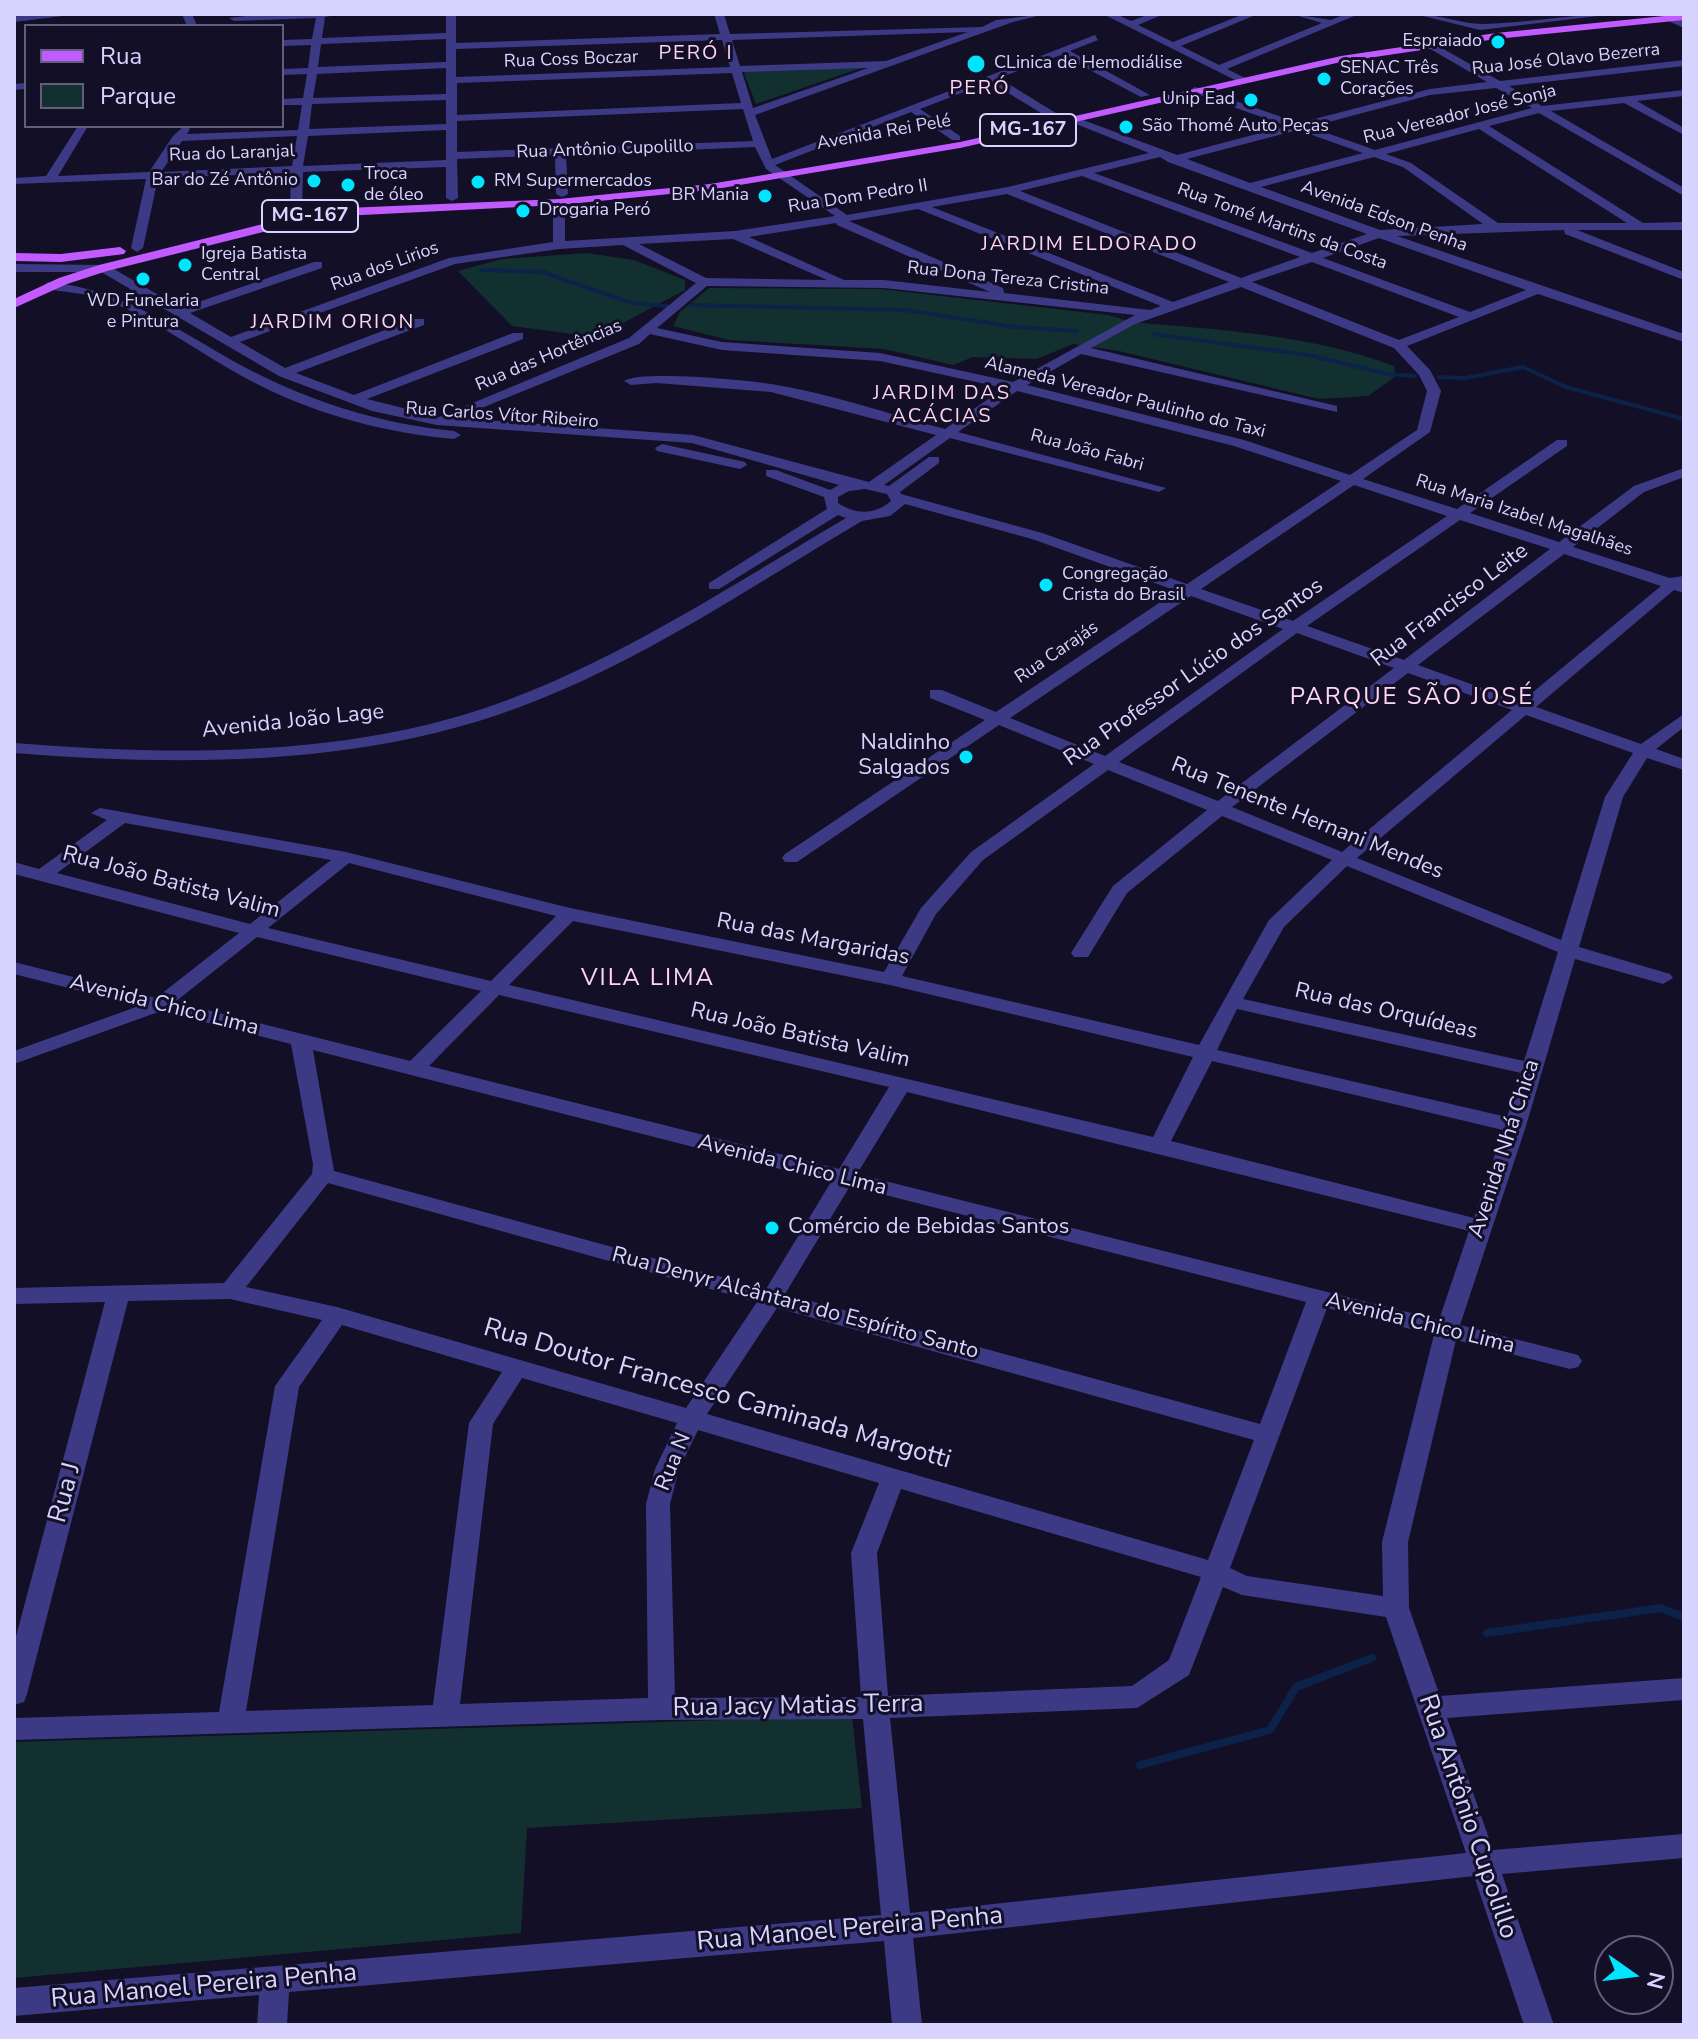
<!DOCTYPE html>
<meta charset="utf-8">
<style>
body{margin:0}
#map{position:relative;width:1698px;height:2039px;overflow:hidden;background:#130f26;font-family:"Nunito Sans",sans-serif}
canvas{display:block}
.frame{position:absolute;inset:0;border:16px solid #d9d4ff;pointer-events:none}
.legend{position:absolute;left:24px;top:24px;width:260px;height:104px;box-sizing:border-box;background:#130f26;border:2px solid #625e7d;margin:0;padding:10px 14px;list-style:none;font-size:24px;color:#d9d4ff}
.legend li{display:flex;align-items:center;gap:16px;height:40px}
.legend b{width:40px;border:2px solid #625e7d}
.north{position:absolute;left:1594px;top:1935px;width:80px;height:80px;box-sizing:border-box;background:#130f26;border:2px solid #625e7d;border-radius:50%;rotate:104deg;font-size:22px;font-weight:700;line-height:32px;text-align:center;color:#d9d4ff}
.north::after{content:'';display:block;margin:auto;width:28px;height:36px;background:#00e5ff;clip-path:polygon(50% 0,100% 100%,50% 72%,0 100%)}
</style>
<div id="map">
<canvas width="1698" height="2039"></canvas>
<div class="frame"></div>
<ul class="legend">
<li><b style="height:10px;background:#c25bff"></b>Rua</li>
<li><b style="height:22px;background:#12302f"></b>Parque</li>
</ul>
<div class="north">N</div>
</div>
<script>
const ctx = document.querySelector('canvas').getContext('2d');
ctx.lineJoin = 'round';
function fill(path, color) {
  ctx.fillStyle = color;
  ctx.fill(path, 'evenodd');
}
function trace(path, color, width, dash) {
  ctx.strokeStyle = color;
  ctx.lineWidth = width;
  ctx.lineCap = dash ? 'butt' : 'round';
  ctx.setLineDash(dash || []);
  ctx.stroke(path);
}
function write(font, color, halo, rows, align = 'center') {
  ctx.font = font + ' "Nunito Sans",sans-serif';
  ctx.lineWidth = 6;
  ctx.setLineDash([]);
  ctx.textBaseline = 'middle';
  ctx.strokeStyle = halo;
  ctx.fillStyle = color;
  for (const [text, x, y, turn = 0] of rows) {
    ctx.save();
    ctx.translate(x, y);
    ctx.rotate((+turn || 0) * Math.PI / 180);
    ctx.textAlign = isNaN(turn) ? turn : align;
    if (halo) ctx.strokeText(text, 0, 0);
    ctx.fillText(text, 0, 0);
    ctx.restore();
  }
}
const green = new Path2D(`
 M864 67 756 104 744 73 746 71Z
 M587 253 634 260 685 280V290L604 333 588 336 512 326 458 271 502 259Z
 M709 288 880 289 1109 315 1131 322C1220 330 1309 334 1394 366L1395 377 1368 396 1319 399 1119 351 1073 344 1037 359 973 357 953 365 884 349 729 340 673 326 680 312Z
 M852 1716 862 1808 527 1828 521 1933 14 1978V1742Z`);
const streamFar1 = new Path2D(`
 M481 270 543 272 631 303 667 306
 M691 305 905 310 1015 327 1077 331
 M1153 334 1308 355 1388 374 1415 376
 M1439 377 1465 378 1523 367 1566 387 1684 419`);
const stream = new Path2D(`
 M1487 1633 1661 1608 1684 1617
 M1140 1765 1270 1730 1296 1687 1372 1658`);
const minor = new Path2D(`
 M39 14H79L14 22V16Z
 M182 14H192L197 26H187Z
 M262 14H342L325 17 322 38 446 33V14H456V43L720 34 714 14H724L730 34 982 27 996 20 1045 14 1013 22 755 115 772 159 1095 35 1098 40 1070 51 1150 95 1141 97 1061 55 999 78 1059 115V119H1051L990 82 920 109 960 136V140H952L911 112 775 165 847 215 1008 187 1149 153 1071 122 1070 120 1075 117 1177 155 1287 126 1191 92 1190 90 1195 87 1299 123 1430 89 1487 82 1427 47 1431 42 1500 81 1684 60V66L1509 86 1542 106 1684 90V96L1637 101 1684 128V135L1624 103 1551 111 1684 188V196L1539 113 1489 126 1643 223 1684 222V230H1577L1684 272V280L1565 234 1564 230 1397 236 1684 334V342L1538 294 1407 346 1430 370 1441 391 1430 432 1363 479 1457 509 1557 440H1567V446L1470 513 1559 542 1634 486 1684 468V477L1644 492 1573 547 1670 578 1683 576 1684 593 1674 590 1536 707 1641 744 1684 714V727L1656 749 1684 759V770L1647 758 1623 797 1579 947 1670 974 1673 978 1663 984 1575 959 1526 1126 1460 1325 1578 1355 1582 1361 1578 1367 1570 1369 1456 1340 1408 1542 1409 1608 1440 1696 1684 1678V1700L1447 1718 1493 1850 1684 1834V1858L1502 1874 1554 2025H1524L1474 1876 913 1938 922 2025H892L884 1941 289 1992 287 2025H257L259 1995 14 2016V1988L881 1915 863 1719 662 1720 14 1740V1718L219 1712 275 1386 322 1320 230 1299 128 1301 27 1694 24 1702 14 1705V1644L105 1302 14 1304V1288L224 1283 312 1174 313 1164 291 1044 161 1011 14 1064V1051L139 1006 14 974V962L156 998 239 933 14 874V862L39 869 107 820 91 813 100 808 346 852 570 908 884 972 921 908 971 852 1094 764 999 725 797 862H785L782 858 785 854 985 720 930 698V690H942L996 712 1177 591 1032 539 905 504 890 516 862 521C750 587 640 663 517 708 358 767 180 766 14 753V743C176 756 351 758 505 701 626 656 735 583 846 518L838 515 719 589H709V583L827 509 824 497 766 476V470H776L830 490 839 485 692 443 437 425 372 411 279 376 101 272H14V264L107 265 181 308 314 262H322V268L190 313 231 337 449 258 553 242V202L559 199 565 202V241L735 231 835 216 766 169 755 147 566 155 568 194 562 197 556 194 555 155 457 159 458 198 452 201 446 198V167L303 172 302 207 296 210 290 207 291 173 158 178 143 248 137 252 131 248 146 179 14 184V178L46 176 78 126H88L58 176 149 172 173 136 184 126 190 129 187 134 298 130 302 105H282V99L303 98 307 74 282 75V69L308 68 311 45 282 46V40L312 39 316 18 234 21 229 18ZM968 32 886 61 740 66 732 40ZM446 39V62L318 67 321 44ZM722 40 730 67 456 77V49ZM446 68V94L313 98 317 74ZM868 68 753 108 742 72ZM732 73 741 103 457 115V83ZM1496 88 1532 108 1375 150 1310 127 1430 95ZM446 100V124L309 129 312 104ZM743 109 753 141 457 152V121ZM1479 129 1627 223H1498L1411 163 1386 154ZM446 130V160L303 166 308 136ZM1298 130 1363 153 1250 183 1187 159ZM297 136 292 166 161 172 182 141ZM1160 157 1168 162 1367 234 1312 253 1094 173ZM1374 157 1403 167 1483 224 1380 230 1261 187ZM1082 176 1300 257 1241 278 1020 191ZM1007 194 1229 282 1173 302 932 207ZM918 209 1161 306 1150 310 1004 293 1003 288 849 221ZM836 223 837 225 990 292 884 280H844L749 237ZM1379 238 1526 290 1470 312 1323 258ZM733 239 827 280 706 278 639 244ZM623 245 696 283 629 338 439 417 367 399 523 339V333H513L354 395 296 373 424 325V319H414L285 368 240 342 455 264 559 249ZM1312 262 1459 317 1399 340 1252 282ZM707 286 884 288 1135 315 1013 382 880 353 722 342 657 328ZM1241 287 1394 348 1419 375 1427 391 1417 430 1350 475 1244 440 1027 385 1081 354 1337 412V406L1091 348 1135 324ZM650 334 722 350 880 361 1004 388 945 429C888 414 829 393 771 384 747 380 639 370 624 381L631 385 657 383 771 392 936 435 869 482 693 435 457 418 639 344ZM1017 391 1234 446 1341 481 1187 584 1042 533 901 494 900 492 939 463V457H929L889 486 884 485 950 438 1159 492 1166 488 958 432ZM1354 485 1447 516 1293 621 1201 589ZM865 489 887 494 891 501C875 515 856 515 838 503V497L849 491ZM1460 520 1550 549 1404 660 1307 626ZM1564 554 1661 586 1521 702 1418 665ZM1191 596 1283 629 1105 756 1010 718ZM1297 633 1394 668 1218 801 1119 762ZM1408 673 1512 710 1342 852 1232 807ZM1526 715 1633 753 1605 797 1561 940 1357 858ZM1108 770 1207 810 1113 886 1071 953 1074 957H1088L1127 893 1222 816 1332 860 1269 920 1199 1045 902 976 936 914 983 860ZM125 823 331 860 250 924 57 873ZM349 863 556 916 491 981 268 928ZM1347 866 1558 952 1524 1061 1243 999 1284 927ZM573 921 890 985 1193 1057 1153 1137 509 985ZM257 937 481 991 410 1061 175 1002ZM499 995 889 1087 839 1169 429 1066ZM1237 1009 1521 1073 1507 1117 1217 1050ZM313 1050 831 1182 766 1289 334 1171ZM1212 1061 1503 1130 1474 1218 1171 1141ZM907 1092 1469 1231 1439 1320 857 1174ZM328 1183 757 1302 686 1408 337 1307 246 1287ZM850 1186 1306 1302 1260 1424 785 1294ZM777 1308 1254 1440 1208 1560 707 1414ZM1327 1308 1434 1335 1382 1542 1383 1596 1247 1576 1230 1568ZM342 1325 502 1372 469 1423 433 1705 246 1711 299 1387ZM522 1378 677 1423 655 1469 646 1504 648 1698 460 1704 493 1424ZM698 1430 879 1483 851 1553 861 1697 675 1698 670 1504 679 1469ZM901 1489 1201 1577 1169 1660 1132 1686 888 1696 877 1553ZM1223 1587 1242 1595 1386 1617 1466 1853 910 1913 890 1718 1137 1708 1189 1675Z
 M1103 14H1116L1131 21 1150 14H1164L1138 25 1173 42 1244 14H1258L1181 46 1219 65 1322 23 1292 14 1331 20 1346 14H1359L1227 69 1245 78 1241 83Z
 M1415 14C1438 14 1461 24 1483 24 1527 23 1571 14 1615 14L1480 30Z
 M1669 15 1684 21V28L1666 20Z
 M26 83V89L14 90V84Z
 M50 282C131 291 181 334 250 370 314 403 382 424 454 431L461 435 454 439C387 433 321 416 261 386 206 359 157 318 100 298 82 293 64 292 46 289V283Z
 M662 444 745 462 747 465 740 469 657 451 655 448Z`);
const major = new Path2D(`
 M1684 14V20L1496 39 1341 62 960 148 710 190 559 205 323 217 107 271 67 284 14 308V299L59 278 99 265 323 209 559 199 710 184 960 142 1341 56 1496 33Z
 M120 247 126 251 124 254 61 262 14 261V253L61 254Z`);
const markers = [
 [1498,42,8,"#00e5ff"],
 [976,64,10,"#00e5ff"],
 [1324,79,8,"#00e5ff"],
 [1251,100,8,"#00e5ff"],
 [1126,127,8,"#00e5ff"],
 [314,181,8,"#00e5ff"],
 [478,182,8,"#00e5ff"],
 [348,185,8,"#00e5ff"],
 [765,196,8,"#00e5ff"],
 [523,211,8,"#00e5ff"],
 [185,265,8,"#00e5ff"],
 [143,279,8,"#00e5ff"],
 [1046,585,8,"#00e5ff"],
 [966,757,8,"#00e5ff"],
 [772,1228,8,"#00e5ff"]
];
const farPoinames = [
 ["Espraiado",1482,42,"right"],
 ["CLinica de Hemodiálise",994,64],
 ["SENAC Três",1340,69],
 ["Corações",1340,90],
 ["Unip Ead",1235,100,"right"],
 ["São Thomé Auto Peças",1142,127],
 ["Troca",364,175],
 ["de óleo",364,196],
 ["Bar do Zé Antônio",298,181,"right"],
 ["RM Supermercados",494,182],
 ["BR Mania",749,196,"right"],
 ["Drogaria Peró",539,211],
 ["Igreja Batista",201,255],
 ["Central",201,276],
 ["WD Funelaria",143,302,"center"],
 ["e Pintura",143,323,"center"],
 ["Congregação",1062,575],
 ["Crista do Brasil",1062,596]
];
const farStreetnames = [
 ["Rua Coss Boczar",571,60,-2],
 ["Rua José Olavo Bezerra",1566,60,-6],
 ["Rua Vereador José Sonja",1460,115,-14],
 ["Avenida Rei Pelé",884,133,-10],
 ["Rua Antônio Cupolillo",605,150,-2],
 ["Rua do Laranjal",232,154,-2],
 ["Rua Dom Pedro II",858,197,-9],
 ["Avenida Edson Penha",1384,217,20],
 ["Rua Tomé Martins da Costa",1282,227,20],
 ["Rua dos Lirios",385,267,-20],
 ["Rua Dona Tereza Cristina",1008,279,6],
 ["Rua das Hortências",549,356,-23],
 ["Alameda Vereador Paulinho do Taxi",1125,398,14],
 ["Rua Carlos Vítor Ribeiro",502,416,4],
 ["Rua João Fabri",1087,451,15],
 ["Rua Maria Izabel Magalhães",1524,516,18],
 ["Rua Carajás",1057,653,-34]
];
const farNeighbourhoodnames = [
 ["PERÓ I",696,54],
 ["PERÓ",980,89],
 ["JARDIM ELDORADO",1090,245],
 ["JARDIM ORION",333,323],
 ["JARDIM DAS",942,394],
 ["ACÁCIAS",942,417]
];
const shields = [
 [1028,130,96],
 [310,216,96]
];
const shieldNames = [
 ["MG-167",1028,130],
 ["MG-167",310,216]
];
const streetNames = [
 ["Rua Francisco Leite",1450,606,-37],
 ["Rua Professor Lúcio dos Santos",1194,673,-35],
 ["Avenida João Lage",293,722,-6],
 ["Rua Tenente Hernani Mendes",1307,819,22],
 ["Rua João Batista Valim",171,883,15],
 ["Rua das Margaridas",813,940,11],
 ["Avenida Chico Lima",164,1006,14],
 ["Rua das Orquídeas",1386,1012,13],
 ["Rua João Batista Valim",800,1036,13],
 ["Avenida Nhá Chica",1505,1149,-72],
 ["Avenida Chico Lima",792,1166,14],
 ["Rua Denyr Alcântara do Espírito Santo",795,1304,15],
 ["Avenida Chico Lima",1420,1324,14],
 ["Rua N",674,1462,-68]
];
const poiNames = [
 ["Naldinho",950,744],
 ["Salgados",950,769],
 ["Comércio de Bebidas Santos",788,1228,"left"]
];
const neighbourhoodNames = [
 ["PARQUE SÃO JOSÉ",1412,698],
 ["VILA LIMA",648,979]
];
const nearStreetnames = [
 ["Rua Doutor Francesco Caminada Margotti",717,1395,16],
 ["Rua J",66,1493,-75],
 ["Rua Jacy Matias Terra",798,1707,-1],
 ["Rua Antônio Cupolillo",1467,1817,71],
 ["Rua Manoel Pereira Penha",850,1930,-5],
 ["Rua Manoel Pereira Penha",204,1987,-5]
];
fill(green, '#12302f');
trace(streamFar1, '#0c2248', 4);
trace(stream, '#0c2248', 8);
fill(minor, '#3d3a85');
fill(major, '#c25bff');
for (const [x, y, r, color] of markers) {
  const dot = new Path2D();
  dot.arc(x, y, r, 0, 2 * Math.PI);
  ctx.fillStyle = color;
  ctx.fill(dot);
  trace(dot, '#130f26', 3);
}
write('18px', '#d9d4ff', '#130f26', farPoinames, 'left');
write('18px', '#d9d4ff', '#130f26', farStreetnames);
ctx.letterSpacing = '2px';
write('20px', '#ffd6f0', '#130f26', farNeighbourhoodnames);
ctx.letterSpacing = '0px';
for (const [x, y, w] of shields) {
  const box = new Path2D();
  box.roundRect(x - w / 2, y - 16, w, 32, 6);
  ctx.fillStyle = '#130f26';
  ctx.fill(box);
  trace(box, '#d9d4ff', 2);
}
write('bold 20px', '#d9d4ff', null, shieldNames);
write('22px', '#d9d4ff', '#130f26', streetNames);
write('22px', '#d9d4ff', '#130f26', poiNames, 'right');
ctx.letterSpacing = '2px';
write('24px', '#ffd6f0', '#130f26', neighbourhoodNames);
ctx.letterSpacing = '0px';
write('26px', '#d9d4ff', '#130f26', nearStreetnames);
</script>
